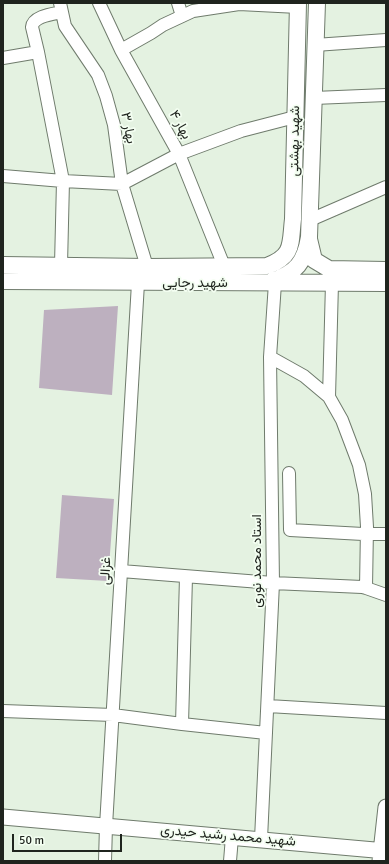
<!DOCTYPE html>
<meta charset="utf-8">
<style>
body{margin:0}
#map{position:relative;width:389px;height:864px;overflow:hidden;background:#e4f2e1;font-family:Signika,sans-serif}
canvas{display:block}
.frame{position:absolute;inset:0;border:4px solid #1f241e;pointer-events:none}
.scale{position:absolute;left:12px;top:834px;width:110px;height:18px;box-sizing:border-box;border:2px solid #1f241e;border-top:0;padding-left:5px;font-size:12px;line-height:14px;white-space:nowrap;color:#1f241e;-webkit-text-stroke:3px #f3fef1;paint-order:stroke}
</style>
<div id="map">
<canvas width="389" height="864"></canvas>
<div class="frame"></div>
<div class="scale">50 m</div>
</div>
<script>
const ctx = document.querySelector('canvas').getContext('2d');
ctx.lineJoin = 'round';
function fill(path, color) {
  ctx.fillStyle = color;
  ctx.fill(path, 'evenodd');
}
function trace(path, color, width, dash) {
  ctx.strokeStyle = color;
  ctx.lineWidth = width;
  ctx.lineCap = dash ? 'butt' : 'round';
  ctx.setLineDash(dash || []);
  ctx.stroke(path);
}
function write(font, color, halo, rows, align = 'center') {
  ctx.font = font + ' Signika,Vazirmatn,sans-serif';
  ctx.lineWidth = 3.5;
  ctx.setLineDash([]);
  ctx.textBaseline = 'middle';
  ctx.strokeStyle = halo;
  ctx.fillStyle = color;
  for (const [text, x, y, turn = 0] of rows) {
    ctx.save();
    ctx.translate(x, y);
    ctx.rotate((+turn || 0) * Math.PI / 180);
    ctx.textAlign = isNaN(turn) ? turn : align;
    if (halo) ctx.strokeText(text, 0, 0);
    ctx.fillText(text, 0, 0);
    ctx.restore();
  }
}
const building = new Path2D(`
 M118 306 112 395 39 388 44 310Z
 M62 495 114 499 108 581 56 578Z`);
const minor = new Path2D(`
 M60 3 65 26 98 75 106 96 114 125 122 184 147 267
 M99 3 121 50 179 154 224 266
 M178 3 182 16
 M315 45 386 40
 M121 50 151 33 163 25 193 11 239 4 298 7
 M3 58 38 52
 M314 98 386 95
 M3 176 63 181 122 184 179 154 241 131 295 117
 M310 220 386 187
 M61 265 63 181 38 52 32 27C33 16 53 14 62 12
 M270 357 304 376 329 397 342 420 359 465 365 494 367 527 366 588
 M329 397 332 283
 M289 473 290 530 363 534H386
 M121 571 273 583 362 587 366 588 386 595
 M268 706 386 713
 M3 711 113 715 182 724 266 733
 M182 724 186 577
 M261 839 273 583 270 357 275 283
 M105 861 106 826 138 283
 M230 861 232 837`);
const tertiary = new Path2D(`
 M3 817 386 851
 M380 861 386 807`);
const secondary = new Path2D(`
 M309 239 314 260 329 269 386 270
 M3 265 147 267 267 266C294 256 290 244 293 219L298 3
 M3 281 386 283
 M272 281C296 273 305 262 309 237L317 3`);
const streetNames = [
 ["بهار ۴",180,125,61],
 ["بهار ۳",128,128,79],
 ["شهید بهشتی",295,141,-89],
 ["شهید رجایی",195,283],
 ["استاد محمد نوری",257,561,-90],
 ["غزالی",106,571,-87],
 ["شهید محمد رشید حیدری",228,836,5]
];
fill(building, '#bdb0bf');
trace(minor, '#6f7b6c', 14);
trace(tertiary, '#6f7b6c', 17);
trace(secondary, '#6f7b6c', 18);
trace(minor, '#fff', 12);
trace(tertiary, '#fff', 15);
trace(secondary, '#fff', 16);
write('14px', '#1f241e', '#f3fef1', streetNames);
</script>
